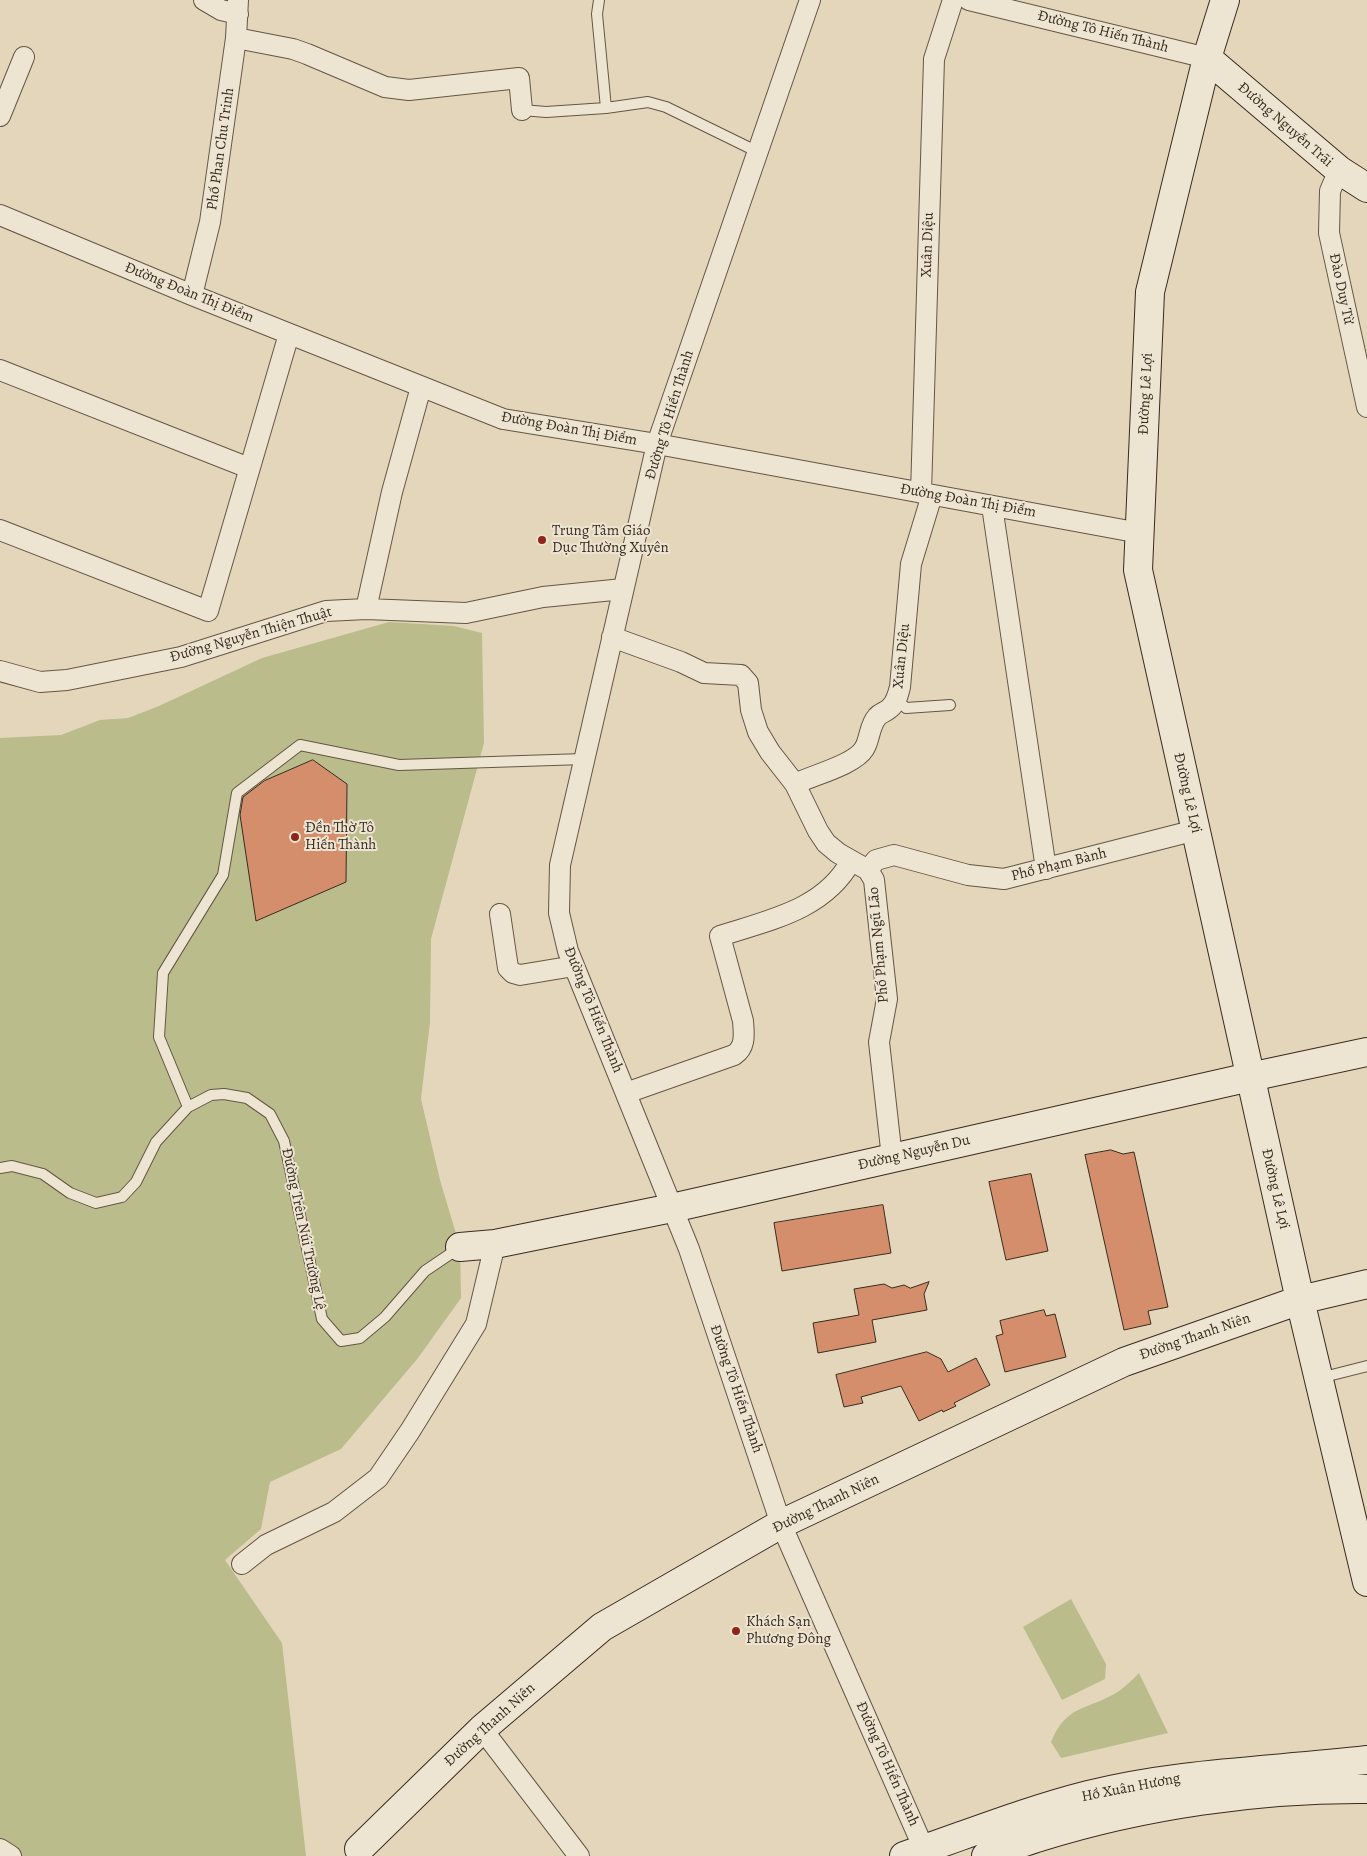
<!DOCTYPE html>
<meta charset="utf-8">
<style>
body{margin:0}
canvas{display:block;background:#e4d6ba}
</style>
<canvas width="1367" height="1856"></canvas>
<script>
const ctx = document.querySelector('canvas').getContext('2d');
ctx.lineJoin = 'round';
function fill(path, color) {
  ctx.fillStyle = color;
  ctx.fill(path, 'evenodd');
}
function trace(path, color, width, dash) {
  ctx.strokeStyle = color;
  ctx.lineWidth = width;
  ctx.lineCap = dash ? 'butt' : 'round';
  ctx.setLineDash(dash || []);
  ctx.stroke(path);
}
function write(font, color, halo, rows, align = 'center') {
  ctx.font = font + ' Alegreya,serif';
  ctx.lineWidth = 4;
  ctx.setLineDash([]);
  ctx.textBaseline = 'middle';
  ctx.strokeStyle = halo;
  ctx.fillStyle = color;
  for (const [text, x, y, turn = 0] of rows) {
    ctx.save();
    ctx.translate(x, y);
    ctx.rotate((+turn || 0) * Math.PI / 180);
    ctx.textAlign = isNaN(turn) ? turn : align;
    if (halo) ctx.strokeText(text, 0, 0);
    ctx.fillText(text, 0, 0);
    ctx.restore();
  }
}
const green = new Path2D(`
 M389 622 454 626 482 633 484 743 431 939 430 1022 421 1099 440 1180 460 1247 461 1298 418 1358 341 1449 270 1482 261 1529 225 1560 282 1643 306 1856H0V738L61 735 100 720 128 718 159 706 262 658Z
 M1071 1599 1106 1664 1105 1679 1062 1700 1023 1627Z
 M1139 1673 1168 1733 1061 1758 1051 1742C1067 1703 1088 1711 1119 1691 1126 1686 1133 1679 1139 1673Z`);
const building = new Path2D(`
 M313 760 347 784 346 882 256 921 240 815 243 797 264 781Z
 M1111 1150 1123 1154 1134 1152 1168 1307 1148 1311 1151 1324 1124 1330 1085 1155Z
 M1031 1174 1048 1251 1006 1260 989 1182Z
 M883 1205 891 1253 782 1271 774 1223Z
 M929 1282 924 1294 927 1310 872 1320 876 1342 818 1353 813 1323 859 1315 854 1289 884 1284 892 1288 904 1285 910 1288Z
 M1044 1310 1046 1316 1055 1314 1066 1357 1005 1372 996 1336 1003 1334 1000 1321Z
 M927 1352 941 1359 948 1372 976 1358 990 1385 954 1403 956 1406 943 1412 942 1410 919 1421 901 1386 861 1397 863 1403 844 1407 836 1375Z`);
const lane = new Path2D(`
 M599 0 597 14 606 108
 M522 110 546 112 606 108 648 102 666 107 758 152
 M897 700 906 708 950 705
 M188 1107 159 1037 163 973 223 875 237 793 300 745 399 765 584 759
 M0 1168 12 1166 43 1174 70 1193 96 1203 122 1197 136 1182 156 1142 188 1107 211 1095 224 1094 247 1098 270 1114 284 1141 322 1319 341 1341 360 1338 385 1317 425 1271 459 1248
 M1320 1378 1367 1366`);
const street = new Path2D(`
 M204 0 221 10 238 14
 M810 0 657 444 560 865 559 913 568 951 689 1249 781 1524 924 1849
 M969 0 1207 58
 M236 38 293 49 307 54 385 87 409 90 519 78 522 110
 M0 116 24 57
 M1339 170 1330 191 1329 233 1367 407
 M0 215 192 295 503 419 657 444 1140 533
 M192 295 210 222 236 38 238 0
 M0 370 249 468
 M921 493 934 59 953 0
 M992 506 1046 869
 M0 530 208 611 289 334
 M366 609 392 492 421 387
 M612 637 681 662 704 673 741 675 748 683 751 710 758 732 770 752 795 784 818 831 826 843 838 853 868 870 874 880 887 999 879 1042 892 1158
 M0 671 40 682 67 680 181 657 326 611 366 609 466 613 543 597 623 589
 M795 784C813 775 854 765 864 749 870 740 869 726 877 717 880 713 886 712 890 708 896 703 898 695 900 687L911 564 932 495
 M868 870 876 860 894 855 968 875 1004 879 1196 830
 M500 914 508 968 513 973 520 975 574 966
 M626 1093 734 1055C746 1047 744 1034 743 1021L720 936C769 920 824 910 851 861
 M242 1564 266 1545 334 1512 378 1478 410 1431 476 1324 495 1244
 M482 1729 579 1856
 M0 1849 11 1856`);
const secondary = new Path2D(`
 M1225 0 1207 58 1150 292 1138 570 1300 1300 1367 1582
 M1207 58 1339 170 1367 188
 M460 1247 495 1244 672 1208 1250 1077 1367 1052
 M359 1849 482 1729 602 1627 781 1524 1124 1362 1300 1300 1367 1284
 M904 1856C966 1835 1025 1811 1088 1795 1180 1772 1274 1771 1367 1760
 M986 1856C1004 1850 1022 1842 1040 1837 1142 1805 1260 1788 1367 1789`);
const markers = [
 [542,540,5,"#8f2418"],
 [295,837,5,"#8f2418"],
 [736,1631,5,"#8f2418"]
];
const streetNames = [
 ["Đường Tô Hiến Thành",1103,32,14],
 ["Đường Nguyễn Trãi",1285,125,41],
 ["Phố Phan Chu Trinh",221,149,-82],
 ["Xuân Diệu",928,245,-88],
 ["Đào Duy Từ",1341,289,78],
 ["Đường Đoàn Thị Điểm",189,293,22],
 ["Đường Lê Lợi",1146,394,-87],
 ["Đường Tô Hiến Thành",670,415,-73],
 ["Đường Đoàn Thị Điểm",569,429,10],
 ["Đường Đoàn Thị Điểm",968,501,10],
 ["Đường Nguyễn Thiện Thuật",251,635,-16],
 ["Xuân Diệu",902,656,-84],
 ["Đường Lê Lợi",1187,793,77],
 ["Phố Phạm Bành",1059,865,-14],
 ["Phố Phạm Ngũ Lão",879,945,-95],
 ["Đường Tô Hiến Thành",593,1010,68],
 ["Đường Nguyễn Du",914,1153,-13],
 ["Đường Lê Lợi",1275,1189,77],
 ["Đường Trên Núi Trường Lệ",303,1229,78],
 ["Đường Thanh Niên",1195,1337,-19],
 ["Đường Tô Hiến Thành",736,1389,71],
 ["Đường Thanh Niên",826,1504,-26],
 ["Đường Thanh Niên",490,1725,-42],
 ["Đường Tô Hiến Thành",887,1764,66],
 ["Hồ Xuân Hương",1131,1788,-11]
];
const poiNames = [
 ["Trung Tâm Giáo",552,531],
 ["Dục Thường Xuyên",552,548],
 ["Đền Thờ Tô",305,828],
 ["Hiến Thành",305,845],
 ["Khách Sạn",746,1622],
 ["Phương Đông",746,1639]
];
fill(green, '#babc8c');
fill(building, '#d48e6b');
trace(building, '#392b20', 1);
trace(lane, '#645646', 12);
trace(street, '#645646', 22);
trace(secondary, '#392b20', 30);
trace(lane, '#ede4d2', 10);
trace(street, '#ede4d2', 20);
trace(secondary, '#ede4d2', 28);
for (const [x, y, r, color] of markers) {
  const dot = new Path2D();
  dot.arc(x, y, r, 0, 2 * Math.PI);
  ctx.fillStyle = color;
  ctx.fill(dot);
  trace(dot, '#ede4d2', 2);
}
write('15px', '#392b20', '#ede4d2', streetNames);
write('15px', '#392b20', '#ede4d2', poiNames, 'left');
</script>
